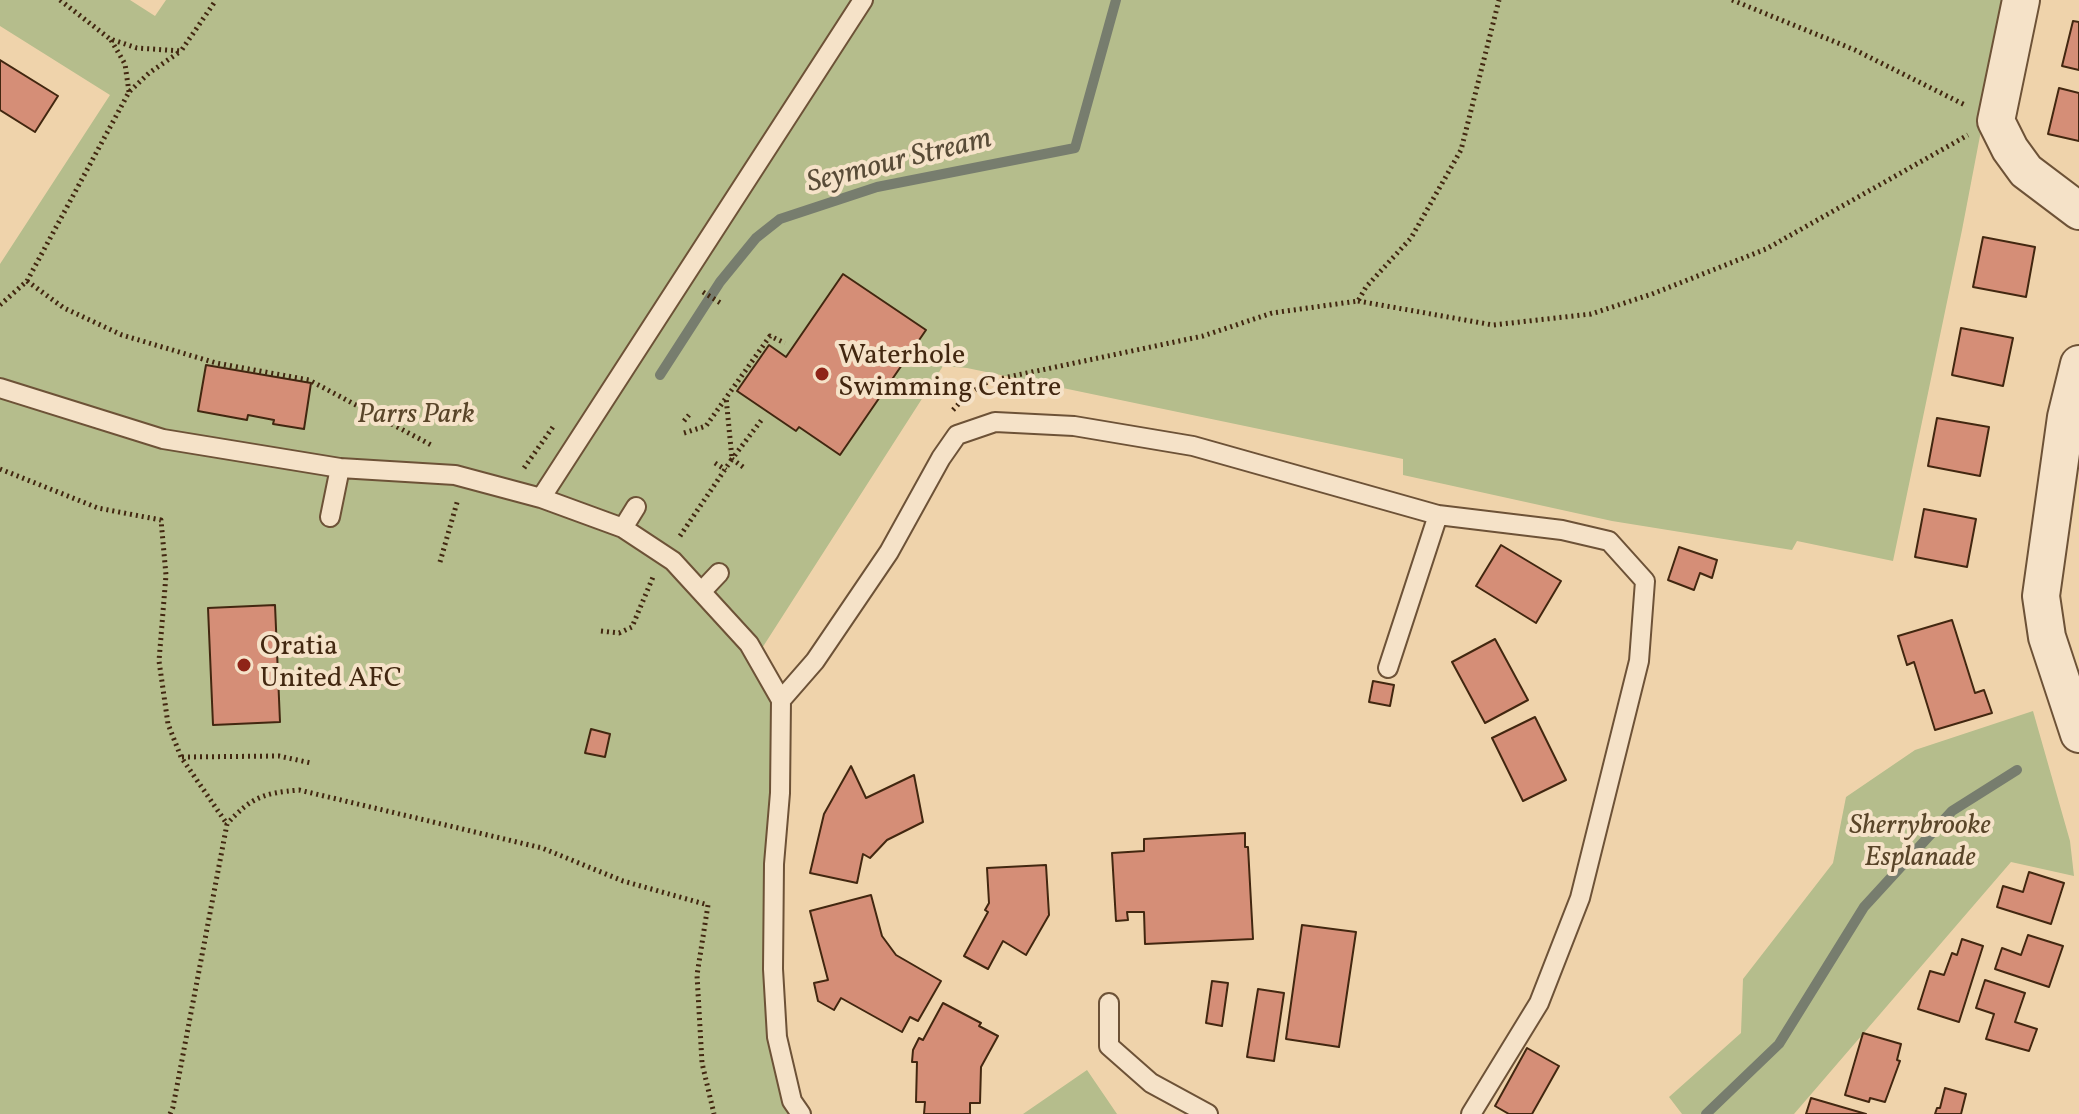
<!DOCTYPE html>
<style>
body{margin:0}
canvas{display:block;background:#efd3ab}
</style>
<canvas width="2079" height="1114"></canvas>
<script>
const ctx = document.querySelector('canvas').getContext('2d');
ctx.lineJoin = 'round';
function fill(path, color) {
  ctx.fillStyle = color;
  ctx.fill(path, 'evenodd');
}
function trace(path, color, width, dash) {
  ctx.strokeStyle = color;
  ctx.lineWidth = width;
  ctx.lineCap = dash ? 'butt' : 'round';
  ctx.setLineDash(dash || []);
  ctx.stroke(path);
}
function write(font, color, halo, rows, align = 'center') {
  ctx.font = font + ' Vollkorn,serif';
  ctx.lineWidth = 8;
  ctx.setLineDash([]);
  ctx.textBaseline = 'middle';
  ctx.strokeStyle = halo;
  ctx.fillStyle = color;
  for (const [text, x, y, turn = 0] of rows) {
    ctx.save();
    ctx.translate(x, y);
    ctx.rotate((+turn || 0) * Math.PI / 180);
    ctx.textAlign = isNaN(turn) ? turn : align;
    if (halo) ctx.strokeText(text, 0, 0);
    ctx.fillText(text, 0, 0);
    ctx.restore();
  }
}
const green = new Path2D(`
 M0 0H130L155 16 166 0H2006L1962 230 1893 561 1797 541 1792 550 1612 521 1403 475V459L967 368 943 366 757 656 781 700 773 969 801 1114H0V264L110 95 0 26Z
 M2033 711 2070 841 2074 876 2011 862 1794 1114H1682L1669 1097 1741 1033 1743 979 1833 863 1846 797 1915 750Z
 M1087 1070 1117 1114H1023Z`);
const stream = new Path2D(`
 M660 375 720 282 756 238 780 219 877 187 1075 148 1116 0
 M1706 1114 1779 1044 1864 907 1952 811 2017 770`);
const building = new Path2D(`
 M2073 21 2079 22V70L2062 66Z
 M0 60 58 96 35 132 0 110Z
 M2059 88 2079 93V141L2048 134Z
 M1983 237 2035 247 2026 297 1973 287Z
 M843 274 926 330 840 455 799 427 796 431 737 391 769 345 786 357Z
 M1961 328 2013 338 2003 386 1952 375Z
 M206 365 311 383 304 429 273 424 274 420 248 415 247 420 198 411Z
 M1937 418 1989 427 1980 476 1928 466Z
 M1924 509 1976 519 1967 567 1915 557Z
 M1501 545 1561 581 1536 623 1476 586Z
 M1679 547 1717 560 1712 578 1700 573 1694 590 1668 580Z
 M275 605 280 722 213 725 208 608Z
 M1952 620 1975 693 1984 690 1992 713 1935 730 1914 662 1907 665 1898 636Z
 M1495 639 1528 700 1485 723 1452 662Z
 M1373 681 1394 685 1390 706 1369 702Z
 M1535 717 1566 780 1523 801 1492 738Z
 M591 729 610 734 605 757 585 753Z
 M851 766 866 798 914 775 923 822 887 840 870 858 863 854 857 883 810 873 824 814Z
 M1245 833V847H1248L1253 939 1145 944 1144 912H1127L1128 920 1116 921 1112 853 1144 851V839Z
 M1046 865 1049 915 1026 955 1003 941 988 969 964 956 988 912 985 910 989 903 987 868Z
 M2029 872 2064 883 2051 924 1997 907 2003 886 2023 892Z
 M871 895 882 936 896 955 941 981 918 1021 910 1017 902 1032 841 998 834 1010 818 1001 814 983 828 980 810 911Z
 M1302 925 1356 932 1339 1047 1286 1039Z
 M2028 935 2063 946 2049 987 1995 969 2002 948 2021 955Z
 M1962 939 1983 946 1959 1022 1918 1009 1930 971 1944 975 1952 953 1957 955Z
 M1985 980 2025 993 2015 1022 2037 1029 2029 1051 1986 1039 1994 1014 1976 1008Z
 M1212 981 1228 983 1222 1026 1206 1023Z
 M1258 989 1284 993 1274 1061 1247 1057Z
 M943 1003 981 1023 979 1026 998 1036 981 1067 980 1103H970V1114H924L925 1102H916L917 1062H912L913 1050 919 1038 923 1040Z
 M1863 1033 1901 1044 1897 1060 1900 1061 1885 1102 1870 1098 1869 1102 1845 1095Z
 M1527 1048 1559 1066 1532 1114H1509L1495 1106Z
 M1945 1088 1966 1094 1961 1114H1935L1937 1108H1940Z
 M1811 1098 1866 1114H1806Z`);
const path = new Path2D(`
 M60 0 110 39 137 48 181 51 216 0
 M1732 0 1855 50 1967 106
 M111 40 125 64 129 92
 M27 281 64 308 122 335 216 363 309 380 433 446
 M703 292 722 304
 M1358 301 1493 325 1591 314 1652 294 1766 249 1968 135
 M0 305 27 281 129 92 149 73 181 51
 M953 410 966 396 989 381 1203 336 1272 313 1358 301 1366 287 1411 238 1461 150 1499 0
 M684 421 689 415
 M684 433 706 426 770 336 785 343
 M715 463 726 470
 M743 467 732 459 763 418
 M524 468 555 424
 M0 469 98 508 161 520 166 575 159 661 168 724 181 757 227 824
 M680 536 732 459 726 397
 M440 562 458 499
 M601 631 619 633 632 627 653 577
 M182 757 279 756 311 763
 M170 1114 173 1107 227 824C251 797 264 793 299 790L542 848 623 881 708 905 697 975 702 1063 714 1114`);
const service = new Path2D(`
 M0 388 163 439 340 468 455 475 541 498 623 528 673 561 749 644 781 700 780 793 774 864 773 969 777 1037 792 1101 801 1114
 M541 498 863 0
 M330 517 340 468
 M623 528 636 507
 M702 591 719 573
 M1388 668 1438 515
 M781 700 815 661 889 552 941 458 957 435 995 422 1074 426 1193 446 1438 515 1562 530 1609 541 1645 581 1639 661 1580 898 1539 1003 1471 1114
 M1109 1003V1046L1151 1083 1208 1114`);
const minor = new Path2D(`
 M2021 0 1996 121 2010 149 2026 171 2079 211
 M2079 364 2066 417 2041 596 2047 637 2079 734`);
const markers = [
 [822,374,8,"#8f2418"],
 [244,665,8,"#8f2418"]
];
const poiNames = [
 ["Waterhole",838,358],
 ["Swimming Centre",838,390],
 ["Oratia",260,649],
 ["United AFC",260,681]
];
const parkNames = [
 ["Parrs Park",416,417],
 ["Sherrybrooke",1920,828],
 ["Esplanade",1920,860]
];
const waterNames = [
 ["Seymour Stream",900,163,-14]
];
fill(green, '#b5bd8c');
trace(stream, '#777d6e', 10);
fill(building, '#d58e77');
trace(building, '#422710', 2);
trace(service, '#6d5237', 22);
trace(minor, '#6d5237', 40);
trace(path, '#422710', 5, [2, 4]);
trace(service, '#f5e2c8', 18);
trace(minor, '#f5e2c8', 36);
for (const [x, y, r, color] of markers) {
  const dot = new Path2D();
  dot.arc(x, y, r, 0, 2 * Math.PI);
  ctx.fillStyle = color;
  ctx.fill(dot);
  trace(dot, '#f5e2c8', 3);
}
write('28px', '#422710', '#f5e2c8', poiNames, 'left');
write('italic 28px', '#594529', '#f5e2c8', parkNames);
write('italic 30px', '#584b37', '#f5e2c8', waterNames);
</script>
